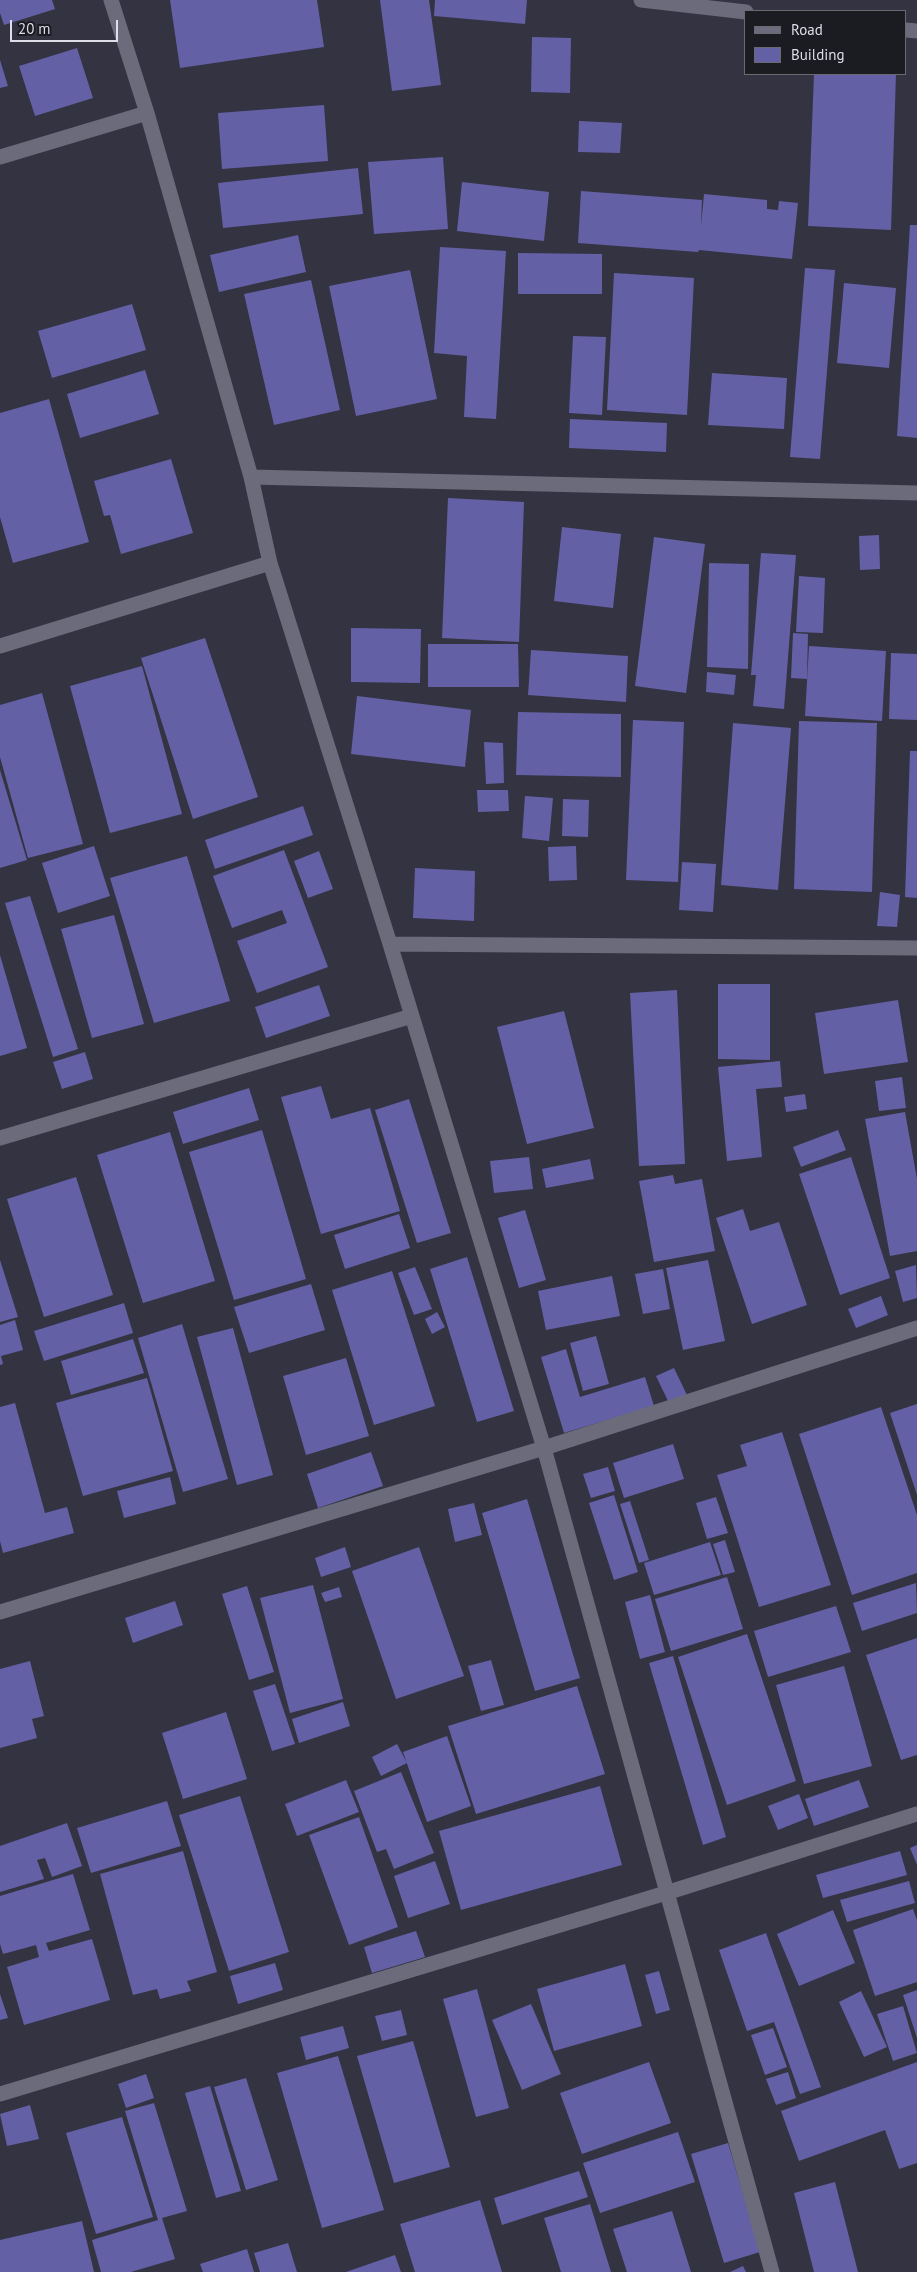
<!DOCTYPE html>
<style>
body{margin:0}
#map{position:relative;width:917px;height:2272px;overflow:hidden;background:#333341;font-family:"PT Sans",sans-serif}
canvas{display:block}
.legend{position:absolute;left:744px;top:10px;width:162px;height:65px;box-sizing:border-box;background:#1b1b22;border:1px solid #696971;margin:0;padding:6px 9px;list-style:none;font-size:15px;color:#dddee7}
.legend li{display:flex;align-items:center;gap:10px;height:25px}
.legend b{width:25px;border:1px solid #696971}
.scale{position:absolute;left:10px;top:20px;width:108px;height:22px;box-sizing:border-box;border:2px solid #dddee7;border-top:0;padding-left:6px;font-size:15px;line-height:18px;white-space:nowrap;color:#dddee7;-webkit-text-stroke:4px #1b1b22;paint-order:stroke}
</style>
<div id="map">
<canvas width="917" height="2272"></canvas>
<ul class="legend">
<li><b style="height:6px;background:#6b6b7c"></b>Road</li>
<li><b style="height:14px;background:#6460a6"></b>Building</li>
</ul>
<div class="scale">20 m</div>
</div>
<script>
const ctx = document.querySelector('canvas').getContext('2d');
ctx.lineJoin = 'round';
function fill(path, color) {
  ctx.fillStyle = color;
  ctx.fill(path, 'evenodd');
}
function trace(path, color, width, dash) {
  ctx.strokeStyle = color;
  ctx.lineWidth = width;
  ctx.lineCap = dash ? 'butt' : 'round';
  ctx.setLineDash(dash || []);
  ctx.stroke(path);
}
const building = new Path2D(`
 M0 0H52L55 9 4 25 0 13Z
 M170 0H317L324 47 180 68Z
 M380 0H429L441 85 392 91Z
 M435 0H527L525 24 434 16Z
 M532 37 571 38 570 93 531 92Z
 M77 48 93 98 35 116 19 66Z
 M0 60 8 86 0 88Z
 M814 74H896L891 230 808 226Z
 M324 105 328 161 222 169 218 113Z
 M579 121 622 123 620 153 578 152Z
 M443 157 448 229 374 234 368 162Z
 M358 168 363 214 223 228 218 183Z
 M462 182 549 192 544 241 457 231Z
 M581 191 702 200 701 226 704 194 767 200V209L778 210 779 201 798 203 792 259 699 250 698 252 578 243Z
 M910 225H917V438L897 436Z
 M298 235 306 272 219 292 210 255Z
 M440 247 506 251 496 419 464 417 467 356 434 353Z
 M518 253 602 254V294H518Z
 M805 268 835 270 820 459 790 457Z
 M410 270 437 399 356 416 329 286Z
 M614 273 694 278 687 415 607 410Z
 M311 280 340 410 274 425 244 294Z
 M844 283 896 288 889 368 837 363Z
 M132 304 146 350 52 378 38 331Z
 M573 336 606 337 602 415 569 413Z
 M145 370 159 414 80 438 67 394Z
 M712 373 787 378 784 429 708 425Z
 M49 399 89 542 13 563 0 517V413Z
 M570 419 667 423 666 452 569 448Z
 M171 459 193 533 121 554 110 515 104 516 94 481Z
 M448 498 524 502 519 642 442 638Z
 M562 527 621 534 613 608 554 601Z
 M879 535 880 569 860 570 859 536Z
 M654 537 705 544 686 693 635 686Z
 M761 553 796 555 784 709 753 706 756 675H751Z
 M709 563 749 564 748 669 707 667Z
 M799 576 825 578 823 633 796 632Z
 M351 628 421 629 420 683 351 682Z
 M793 633 808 634 807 679 791 678Z
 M205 638 258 797 193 819 141 658Z
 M428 644H518L519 687H428Z
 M809 646 886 651 882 721 805 716Z
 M531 650 628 656 626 702 528 695Z
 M891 653 917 654V720L889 719Z
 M142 666 182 814 110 833 70 686Z
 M707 672 736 675 734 695 706 692Z
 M42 693 83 844 28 858 0 757V705Z
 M357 696 471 710 465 767 351 754Z
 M518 712 621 714V777L516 775Z
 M633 720 684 722 678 882 626 880Z
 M799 721 877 723 872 892 794 889Z
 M733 723 791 728 778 890 721 885Z
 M484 742 503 743 504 783 486 784Z
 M910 751H917V898L905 897Z
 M0 770 27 860 0 868Z
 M477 790H508L509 811 478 812Z
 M525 796 553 798 549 841 522 838Z
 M563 799 589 800 588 837 562 836Z
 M303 806 313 835 215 869 205 840Z
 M94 846 110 896 58 913 42 863Z
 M576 846 577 880 549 881 548 847Z
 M284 850 328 967 257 993 237 941 287 923 282 910 232 928 213 876Z
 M319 851 333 889 308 898 294 861Z
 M187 856 230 1001 154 1023 110 878Z
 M682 862 716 864 713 912 679 910Z
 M415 868 475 871 474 921 413 918Z
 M880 892 900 895 897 927 877 926Z
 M30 896 78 1049 53 1057 5 903Z
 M114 915 144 1024 92 1038 61 929Z
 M0 955 27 1048 0 1056Z
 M718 984H770V1060L718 1059Z
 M319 985 330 1016 266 1038 255 1007Z
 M677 990 685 1164 639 1166 630 993Z
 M898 1000 908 1062 824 1074 815 1013Z
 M564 1011 594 1128 527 1144 497 1027Z
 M85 1052 93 1079 62 1089 53 1062Z
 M780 1061 782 1087 756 1089 762 1157 727 1161 718 1067Z
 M902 1077 906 1108 879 1111 875 1081Z
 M321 1086 331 1119 370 1108 400 1211 321 1234 281 1097Z
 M249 1088 259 1120 183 1144 173 1112Z
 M805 1094 807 1109 786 1112 784 1097Z
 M409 1099 451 1233 417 1243 375 1110Z
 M905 1112 917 1179V1251L890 1256 865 1119Z
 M262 1130 306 1279 234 1300 189 1152Z
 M838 1130 846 1150 801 1167 793 1147Z
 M170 1132 215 1281 143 1303 97 1155Z
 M529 1157 533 1189 494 1193 490 1161Z
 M851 1157 890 1278 840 1295 799 1174Z
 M590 1159 594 1179 546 1188 542 1169Z
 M673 1175 675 1184 702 1179 715 1251 654 1262 639 1181Z
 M76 1177 113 1295 44 1317 7 1199Z
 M743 1209 750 1231 779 1222 807 1305 752 1324 716 1218Z
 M525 1210 546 1280 519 1288 498 1218Z
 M399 1214 410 1248 345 1269 334 1235Z
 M467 1257 514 1411 477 1422 430 1269Z
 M0 1260 18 1317 0 1322Z
 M708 1260 725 1341 683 1350 666 1268Z
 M916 1265 917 1298 903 1302 895 1271Z
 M415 1267 432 1309 414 1315 398 1273Z
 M663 1269 670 1309 643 1314 635 1274Z
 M392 1271 435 1406 374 1425 332 1290Z
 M612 1276 620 1316 546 1330 538 1291Z
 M311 1284 325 1330 249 1353 234 1307Z
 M881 1296 888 1315 856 1328 848 1309Z
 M124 1303 133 1333 44 1361 34 1331Z
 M437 1312 445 1327 432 1334 425 1319Z
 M15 1320 23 1350 1 1356 3 1364 0 1365V1325Z
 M182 1324 228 1479 183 1492 138 1338Z
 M233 1328 273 1475 237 1485 197 1337Z
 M596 1336 609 1384 583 1391 570 1343Z
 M133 1339 144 1373 71 1395 61 1361Z
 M566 1349 580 1397 645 1377 654 1406 564 1433 541 1357Z
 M346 1358 369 1436 306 1455 283 1376Z
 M674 1368 687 1395 669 1403 656 1376Z
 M147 1378 173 1471 83 1496 56 1403Z
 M15 1403 45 1513 67 1507 74 1533 3 1553 0 1541V1407Z
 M917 1404V1495L890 1413Z
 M881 1407 917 1515V1573L852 1595 799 1434Z
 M782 1432 831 1585 759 1607 717 1475 747 1466 740 1445Z
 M673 1444 684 1479 624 1498 613 1463Z
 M371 1452 383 1486 318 1508 307 1474Z
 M608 1467 615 1491 591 1498 583 1474Z
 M170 1477 176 1504 124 1518 117 1491Z
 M614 1495 638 1572 614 1580 589 1503Z
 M716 1497 728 1533 707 1539 696 1503Z
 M527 1499 580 1678 535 1691 482 1513Z
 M630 1501 649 1560 639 1563 620 1504Z
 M474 1503 482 1535 455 1542 448 1509Z
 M725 1540 735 1572 723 1575 713 1544Z
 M710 1542 721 1575 654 1595 644 1563Z
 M345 1547 351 1567 321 1577 315 1558Z
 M419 1547 464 1676 396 1699 352 1571Z
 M727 1577 743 1629 671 1651 655 1599Z
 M916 1583 917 1613 862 1631 853 1603Z
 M313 1585 343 1699 290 1713 260 1598Z
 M247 1586 274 1672 249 1680 222 1594Z
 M339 1587 342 1597 325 1602 321 1593Z
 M650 1595 665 1652 640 1659 625 1602Z
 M175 1601 183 1625 133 1643 125 1618Z
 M836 1606 851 1652 768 1677 754 1631Z
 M747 1634 796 1781 727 1805 678 1657Z
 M917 1638V1755L901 1760 866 1655Z
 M673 1656 726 1837 703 1845 649 1663Z
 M491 1660 504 1705 481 1711 468 1666Z
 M30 1661 44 1716 32 1719 37 1738 0 1748V1669Z
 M844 1666 872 1766 804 1784 776 1685Z
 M275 1684 295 1744 272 1751 253 1691Z
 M577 1686 605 1774 476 1814 448 1726Z
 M343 1702 350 1726 299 1743 292 1719Z
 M226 1712 247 1779 183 1799 162 1733Z
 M447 1736 471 1806 427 1822 403 1752Z
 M397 1744 407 1763 381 1776 372 1757Z
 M401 1772 434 1853 394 1869 386 1849 377 1852 354 1791Z
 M346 1780 359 1812 297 1836 285 1804Z
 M859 1780 869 1807 814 1826 805 1799Z
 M600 1786 622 1865 461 1910 439 1831Z
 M799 1794 808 1818 778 1830 768 1806Z
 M240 1796 289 1952 229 1971 179 1815Z
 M167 1801 181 1846 91 1873 77 1828Z
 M359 1817 398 1927 349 1945 309 1835Z
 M67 1823 82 1866 52 1877 45 1858 37 1860 44 1879 0 1892V1846Z
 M917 1845V1865L910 1848Z
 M183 1851 217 1972 187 1981 191 1991 160 1999 157 1989 133 1995 100 1874Z
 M900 1851 907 1875 823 1898 816 1875Z
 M435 1861 450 1904 408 1918 394 1876Z
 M73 1874 90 1930 46 1943 49 1951 92 1939 110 2000 24 2025 7 1967 39 1957 36 1945 3 1954 0 1944V1896Z
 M909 1881 915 1903 847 1922 840 1900Z
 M913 1909 917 1920V1982L875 1996 853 1930Z
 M833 1910 855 1963 799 1986 777 1934Z
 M416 1931 425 1957 372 1973 364 1947Z
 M766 1933 821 2087 800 2094 774 2022 747 2031 719 1950Z
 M275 1963 283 1990 238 2004 230 1976Z
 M625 1964 642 2026 554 2051 537 1989Z
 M659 1971 670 2010 656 2014 645 1975Z
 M477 1989 509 2108 476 2117 443 1999Z
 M917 1990V2038L903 1995Z
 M861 1991 887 2047 864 2057 839 2002Z
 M0 1994 8 2018 0 2020Z
 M531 2004 561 2074 522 2090 492 2020Z
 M903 2006 917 2053 893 2061 877 2014Z
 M401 2010 407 2035 382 2041 375 2016Z
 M343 2026 349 2048 306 2060 300 2037Z
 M773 2028 787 2067 765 2075 751 2035Z
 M413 2041 450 2167 394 2183 357 2056Z
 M338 2056 384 2210 322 2228 277 2073Z
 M649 2062 671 2123 582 2154 560 2093Z
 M917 2062V2163L899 2169 885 2130 799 2161 781 2111Z
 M788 2072 796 2098 776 2105 766 2079Z
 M146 2074 154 2098 126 2108 118 2084Z
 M246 2078 278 2180 246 2190 214 2087Z
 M210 2086 241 2191 216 2198 185 2093Z
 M154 2103 187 2211 162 2218 175 2259 131 2272H101L92 2240 158 2220 125 2111Z
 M30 2105 39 2139 7 2146 0 2114Z
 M122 2117 153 2217 96 2234 66 2133Z
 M678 2132 695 2182 600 2213 583 2163Z
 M728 2143 760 2252 724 2263 691 2154Z
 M579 2171 588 2197 502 2225 494 2198Z
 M835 2182 858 2272H814L794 2193Z
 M480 2200 502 2272H415L400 2224Z
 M590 2204 611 2272H561L544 2218Z
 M672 2211 691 2272H627L613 2229Z
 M82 2221 94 2272H0V2240Z
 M288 2243 297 2272H260L254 2253Z
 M247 2249 254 2272H203L200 2264Z
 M395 2255 401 2272H346Z
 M743 2266 746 2272H730Z`);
const street = new Path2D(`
 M111 0 147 113 251 477 270 563 390 944 544 1448 772 2272
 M641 0 746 12
 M906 30 917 31
 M0 157 147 113
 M251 477 917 493
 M0 646 270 563
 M390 944 917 948
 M0 1138 412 1016
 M0 1612 544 1448 917 1328
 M0 2094 666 1893 917 1814`);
fill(building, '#6460a6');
trace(street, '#6b6b7c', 15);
</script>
